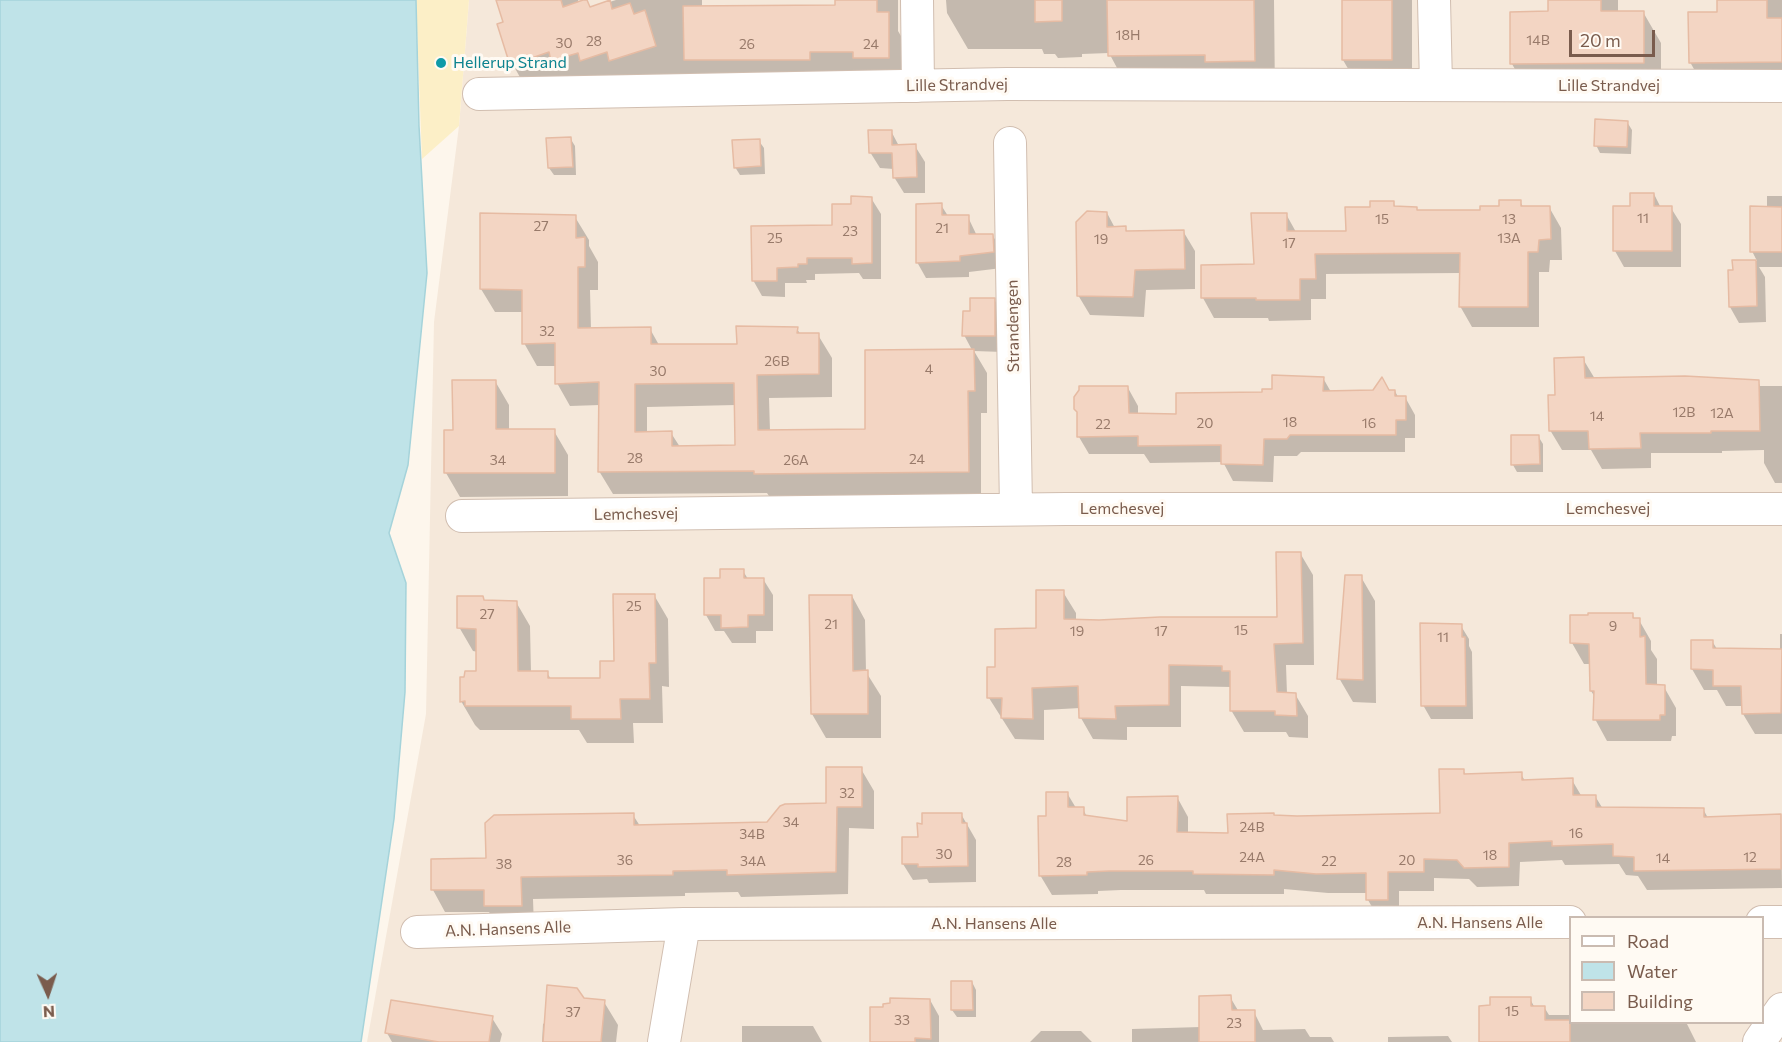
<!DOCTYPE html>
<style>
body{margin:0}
#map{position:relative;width:1782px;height:1042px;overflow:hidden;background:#fdf6ec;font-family:Commissioner,sans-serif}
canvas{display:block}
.legend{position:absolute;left:1569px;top:916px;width:195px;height:108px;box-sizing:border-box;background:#fffaf3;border:2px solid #cabbb1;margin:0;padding:8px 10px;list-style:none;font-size:18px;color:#7a5c4d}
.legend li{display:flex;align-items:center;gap:12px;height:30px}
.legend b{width:30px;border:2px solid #cabbb1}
.north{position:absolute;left:18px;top:964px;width:60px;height:60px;-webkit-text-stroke:4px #fffaf3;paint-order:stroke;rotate:177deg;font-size:16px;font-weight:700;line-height:24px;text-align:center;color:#7a5c4d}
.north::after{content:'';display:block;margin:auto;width:21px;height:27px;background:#7a5c4d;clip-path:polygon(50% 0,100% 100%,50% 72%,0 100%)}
.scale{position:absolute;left:1569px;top:30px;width:86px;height:27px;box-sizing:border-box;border:3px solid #7a5c4d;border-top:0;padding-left:8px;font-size:18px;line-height:21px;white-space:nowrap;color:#7a5c4d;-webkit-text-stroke:4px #fffaf3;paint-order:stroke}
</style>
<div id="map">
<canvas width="1782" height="1042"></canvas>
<ul class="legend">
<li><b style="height:8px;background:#fff"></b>Road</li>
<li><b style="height:16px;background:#bfe3e8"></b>Water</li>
<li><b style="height:16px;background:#f3d5c3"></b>Building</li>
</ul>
<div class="north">N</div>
<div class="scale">20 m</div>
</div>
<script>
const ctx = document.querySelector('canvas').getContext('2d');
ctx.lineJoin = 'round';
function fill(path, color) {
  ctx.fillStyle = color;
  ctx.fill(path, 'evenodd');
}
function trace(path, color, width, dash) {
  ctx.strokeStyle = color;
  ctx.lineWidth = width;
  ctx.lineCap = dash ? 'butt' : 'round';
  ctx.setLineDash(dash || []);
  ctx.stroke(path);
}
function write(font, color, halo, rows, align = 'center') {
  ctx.font = font + ' Commissioner,sans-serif';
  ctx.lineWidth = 6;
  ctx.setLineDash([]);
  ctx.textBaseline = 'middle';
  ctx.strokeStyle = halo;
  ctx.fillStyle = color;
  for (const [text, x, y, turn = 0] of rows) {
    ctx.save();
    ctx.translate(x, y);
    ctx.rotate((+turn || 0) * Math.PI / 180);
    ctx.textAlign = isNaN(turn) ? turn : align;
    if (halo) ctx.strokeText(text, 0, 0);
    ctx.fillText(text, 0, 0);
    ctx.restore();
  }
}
const residential = new Path2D(`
 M469 0H1782V1042H367L426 714 434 322 459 126ZM1570 918H1762V1022H1570Z`);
const sand = new Path2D(`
 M416 0H469L459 126 422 159Z`);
const water = new Path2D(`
 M0 0H416L419 126 427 273 408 465 389 533 406 583 405 692 394 819 361 1042H0Z`);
const shadow = new Path2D(`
 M497 0H578L579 3 590 8 616 0H702V7H837V0H898V31L910 51V95L532 99 511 61 505 23Z
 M946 0H1274L1275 98 1130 92 1109 53 1082 54V57L1058 58 1055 54H1044L1042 49H968L947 13Z
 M1343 0H1412V96H1364L1343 60Z
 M1549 0H1618V12H1643L1661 43V94L1530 95 1512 64 1550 13Z
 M1718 0H1782V93L1708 94 1690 62 1718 13Z
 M1627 122 1632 130 1631 154 1600 153 1596 145Z
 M891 131 899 146H915L925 162V193H904L894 177V169L880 168 870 152Z
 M570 138 575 146 576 175H554L549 168Z
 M759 141 764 148 765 174 740 175 735 167Z
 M1654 194 1661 208H1671L1681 224V267H1624L1615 251 1631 207Z
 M1767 196H1782V267H1759L1765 277 1766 322 1739 323 1730 307 1729 272H1734V262L1757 261 1752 251 1767 208Z
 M871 198 881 214V279H863L859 273 815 274V280H806L807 283H785V297L762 296 753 280 833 227Z
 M1520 201 1523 207H1549L1561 228 1562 260H1550L1549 272H1539V327H1472L1460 306 1461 273 1326 274V299H1311V320L1269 321 1268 318H1214L1203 298 1256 266 1286 214 1296 232H1347L1372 208 1393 202 1396 208H1416L1419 212H1481Z
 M941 205 948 216 968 217 977 236H993L1002 252V268L969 272V277L926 278 917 262Z
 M1107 213 1115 228H1125L1128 232 1183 231 1195 251V289L1146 290 1144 317 1090 315 1078 295Z
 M575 217 589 240V246L598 262V290H590L591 330 650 329 659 345H738L797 329 801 335H818L832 358V397L769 398 770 431 867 430 972 350 964 335 972 312 994 299 1003 315V352L974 351 987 373V413H981V494L769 496 767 493 613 494 599 471 600 405 570 406 557 383 556 366H537L524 343 523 312H495L481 289ZM736 405 737 447H680L671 433H647V407Z
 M1583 359 1595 379 1758 381 1760 386H1782V483H1775L1764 463V450L1722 451V453H1651V468L1602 469 1591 450H1562L1550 430 1557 396Z
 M1323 378 1331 392 1395 391 1398 397H1405L1415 415V438H1405V452H1301L1297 456H1274L1273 482 1233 481 1223 462 1150 463 1144 454H1089L1079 437 1128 388 1138 406V415H1178Z
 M495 381 509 405V431H554L568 455V496L460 497 446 473 445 431H454Z
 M1538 436 1543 444V472H1517L1513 465Z
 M1300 553 1313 575 1314 665H1286L1287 694H1295L1308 716V738L1289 737 1286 732H1244L1231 710V687L1181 686V727H1127V740L1093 739 1081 718 1080 708 1044 710V740L1015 739 989 698 997 668 1038 630 1063 592 1076 613V621L1278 619Z
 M743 571 748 579H763L773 595V631H756V643H732L724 631H715L706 615 721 580Z
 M1361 577 1375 601 1376 703 1353 702 1339 678Z
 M654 595 668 619 669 687 662 686 663 723H633L634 743H587L579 730H480L475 725 461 701 478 672V652L473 651 459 627 485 602H516L530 626 531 673H547L551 679H601L616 662Z
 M852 596 865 620 866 672 881 696V738H826L812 714Z
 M1632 614 1635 620H1639L1651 641V650L1657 659V686L1664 687 1676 708V736H1672L1671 741H1607L1595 719V697L1591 691V664H1584L1572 643Z
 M1461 626 1469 639V646L1472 652 1473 719H1431L1423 705Z
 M1780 634H1782V734H1755L1743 714V706H1726L1717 690H1704L1692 669 1693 641H1712L1717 649 1780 650Z
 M861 769 874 791V829L849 828 848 894 741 897 738 892 685 893V896L533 899 534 928H499L489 912H445L433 890 487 859 633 815 640 826 768 824 828 804Z
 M1463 770 1466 775 1521 774 1525 781 1572 780 1582 797 1595 796 1603 809H1703L1708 818 1781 816 1782 888 1647 890 1638 876 1626 875 1619 864 1565 865 1562 860 1520 862 1519 886 1477 887 1469 879 1434 878V891H1399V919H1379L1368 900V893H1328L1284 889V894H1206L1204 890H1121L1098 891V894L1052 895 1040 875 1048 817 1067 793 1076 808 1083 809 1087 817 1128 823 1177 797 1188 817V834H1229L1275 817 1442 814Z
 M961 814 976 840V882L929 883 927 879 913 880 903 864Z
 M972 982 976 990V1017H957L952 1010Z
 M1230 997 1239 1012H1254L1263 1030 1305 1029 1310 1037H1331L1334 1042H1132V1029L1201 1027Z
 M583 999 604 1002 618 1025 616 1042H542L543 1024Z
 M1530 999 1535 1008 1544 1007 1549 1015H1570V1022H1686L1696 1042H1480Z
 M930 1000 939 1016V1042H872L885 1008Z
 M492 1018 502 1034 500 1042H392L387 1033Z
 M742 1026H813L822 1042H742Z
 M1041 1031H1081L1092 1042H1030Z
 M1448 1036 1452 1042H1388V1037Z`);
const building = new Path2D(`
 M496 0H561L563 7 583 0H587L590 7 610 0 612 9 630 3 634 14 645 10 656 46 609 61 607 52 580 61 578 53 551 61 549 52 523 61 522 58 509 62 497 24 503 22Z
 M835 0H877V12H889V58H853V52H810V60H684L683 6 835 5Z
 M1035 0H1062V21L1035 22Z
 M1107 0H1254L1255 61 1205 62V55L1108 56Z
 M1342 0H1392V60H1342Z
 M1548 0H1601V11H1644V63L1510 64V12L1548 11Z
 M1717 0H1767V18H1782V62L1689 63 1688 12H1717Z
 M1595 119 1628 121 1627 147 1594 146Z
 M868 130H892V145L916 144 917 177 893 178 892 153H869Z
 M571 137 573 167 548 168 546 138Z
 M760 139 761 166 734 168 732 140Z
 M1630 193H1654V206H1672V251H1613V206H1630Z
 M851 196 872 197V263L852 264V258H807V264H798V267L777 268V281H752L751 226 832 225V204H851Z
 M1499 200H1521V206H1550L1551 239 1539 240 1538 252H1528V307H1459L1460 253 1315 254 1316 279H1300V300H1256V298H1201V265L1254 264 1251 213H1287V231H1346L1345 207H1370V201H1394V206L1417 207V210H1480V206H1499Z
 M942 203V215H969V234H993L994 252 960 256V261L916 263V204Z
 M1750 206 1782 207V252H1750Z
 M1087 211 1107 212V227L1126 226V231L1184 230 1185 269 1135 270 1133 297 1077 296 1076 222Z
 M480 213 576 215V238L585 237V267H578V328L651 327V344H737L736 326 798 327 797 333H819V374L757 375 758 430 865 429V350L974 349 975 391H968L969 472 754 474V471L598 472 599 382 555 384V343L522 344V290L480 289ZM734 383 735 445 672 446V431L635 432V384Z
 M1732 260H1756L1757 306 1729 307 1728 270H1733Z
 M970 298H995V336H962L963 311H970Z
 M1584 357 1585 378 1685 376 1759 380 1760 431H1711V433H1640L1641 448 1589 449 1588 431H1549L1548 395H1555L1554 358Z
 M1272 375 1324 377 1323 391 1373 390 1382 377 1389 390H1395V396H1406V420H1396V435H1290L1287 439H1264L1263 465 1221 464V445L1138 446V436L1077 437V412L1074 409V397L1079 390V386H1128L1129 413 1176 414V393L1262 392V389H1272Z
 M452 380H496V429H555V473H444V430H453Z
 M1511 435H1539L1540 464 1511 465Z
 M1276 552H1301L1303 643 1274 644 1277 692 1296 693 1297 716 1275 715V711H1230V671H1222V666L1169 665V705L1115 706 1116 719 1079 718 1078 686 1032 688 1033 719 1001 718 1002 698H987V667H995V629L1036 628V590H1064V619L1099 620 1160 617H1277Z
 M720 569H744V578H764V615H748V627L721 628V615H704V578H720Z
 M1345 575H1362L1363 680 1337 679Z
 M613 594H655L656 663H649L650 699H620L621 719H571V706H465V701L460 702V677H464L465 671H476V629L457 628V596H483L484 600 517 601 518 671H548V678H600V661H614Z
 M809 595H852L853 671 868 670V714H811Z
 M1588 613H1633V618H1640V637L1645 636 1646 684 1665 685V715H1660V720H1593L1594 691H1590L1589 644 1570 643V615H1588Z
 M1420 623 1462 624V637H1465L1466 706H1421Z
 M1691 640H1713V648L1782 649 1781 713 1742 714 1741 686H1713V670L1691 669Z
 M826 767H862V807H837L836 872 727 875V870L673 871V875L521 877 522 906H484V890H431V859L486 858 485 823 494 815 634 813V825L767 822 780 806 785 804 826 803Z
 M1439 769H1464V774L1522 772V780L1573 778V795H1596V807L1704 808V817L1781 814V869L1634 871V857L1613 856V844L1552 846V841L1509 843V867L1464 868 1457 860 1424 859V872H1388V900H1366V873L1316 874 1274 870V875L1193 874V871H1109L1087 872V875L1039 876 1038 816H1046V792H1068V807H1084V815L1127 821V797L1178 796 1177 832 1228 833 1227 814 1274 813V815L1297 816 1440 813Z
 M922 813H962V823H967L968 866 918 867V864H902V837H918L917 823 922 824Z
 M951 981H972L973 1010H951Z
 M547 985 577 988 584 998 605 1000 601 1042H543Z
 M1231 995 1232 1010H1255V1042H1199V996Z
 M1490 997H1531V1006H1545V1020H1570V1042H1479V1006L1490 1005Z
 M890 998 930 999 931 1039 915 1038V1042H870V1007H883V1004L890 1003Z
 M391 1000 493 1016 489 1042H439L385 1033Z`);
const minor = new Path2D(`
 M917 0 918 86
 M1434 0 1436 85
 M479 94 1007 84 1782 86
 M1010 143 1016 509
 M462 516 1066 509H1782
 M1762 922H1782
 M417 932 684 924 1570 922
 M664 1042 684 924
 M1759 1042 1782 1009`);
const markers = [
 [441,63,6,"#0f9aa8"]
];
const numberNames = [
 ["18H",1128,35],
 ["14B",1538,40],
 ["28",594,41],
 ["30",564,43],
 ["26",747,44],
 ["24",871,44],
 ["11",1643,218],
 ["15",1382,219],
 ["13",1509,219],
 ["27",541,226],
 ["21",942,228],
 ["23",850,231],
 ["25",775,238],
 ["13A",1509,238],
 ["19",1101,239],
 ["17",1289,243],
 ["32",547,331],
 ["26B",777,361],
 ["4",929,369],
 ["30",658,371],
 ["12B",1684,412],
 ["12A",1722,413],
 ["14",1597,416],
 ["18",1290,422],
 ["20",1205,423],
 ["16",1369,423],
 ["22",1103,424],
 ["28",635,458],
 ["24",917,459],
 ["34",498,460],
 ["26A",796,460],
 ["25",634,606],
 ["27",487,614],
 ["21",831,624],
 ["9",1613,626],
 ["15",1241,630],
 ["19",1077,631],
 ["17",1161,631],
 ["11",1443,637],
 ["32",847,793],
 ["34",791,822],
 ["24B",1252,827],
 ["16",1576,833],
 ["34B",752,834],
 ["30",944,854],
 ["18",1490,855],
 ["24A",1252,857],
 ["12",1750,857],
 ["14",1663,858],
 ["36",625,860],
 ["26",1146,860],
 ["20",1407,860],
 ["34A",753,861],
 ["22",1329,861],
 ["28",1064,862],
 ["38",504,864],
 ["15",1512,1011],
 ["37",573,1012],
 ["33",902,1020],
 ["23",1234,1023]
];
const cultureNames = [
 ["Hellerup Strand",453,63]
];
const streetNames = [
 ["Lille Strandvej",957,85,-1],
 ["Lille Strandvej",1609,86],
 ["Strandengen",1013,326,-91],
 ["Lemchesvej",1122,509],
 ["Lemchesvej",1608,509],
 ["Lemchesvej",636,514,-1],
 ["A.N. Hansens Alle",1480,923],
 ["A.N. Hansens Alle",994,924],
 ["A.N. Hansens Alle",508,929,-2]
];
fill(residential, '#f5e8da');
fill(sand, '#fcefc7');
fill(water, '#bfe3e8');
trace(water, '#a5d3da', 1.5);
fill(shadow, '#0003');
fill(building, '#f3d5c3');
trace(building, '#e6bba3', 1.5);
trace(minor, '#d1beb0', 34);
trace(minor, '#fff', 32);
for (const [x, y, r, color] of markers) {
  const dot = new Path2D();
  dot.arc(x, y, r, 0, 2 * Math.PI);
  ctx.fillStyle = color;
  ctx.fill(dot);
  trace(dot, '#fffaf3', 2);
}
write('14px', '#987a6a', null, numberNames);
write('16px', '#0d838f', '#fffaf3', cultureNames, 'left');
write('16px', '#7a5c4d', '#fffaf3', streetNames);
</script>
